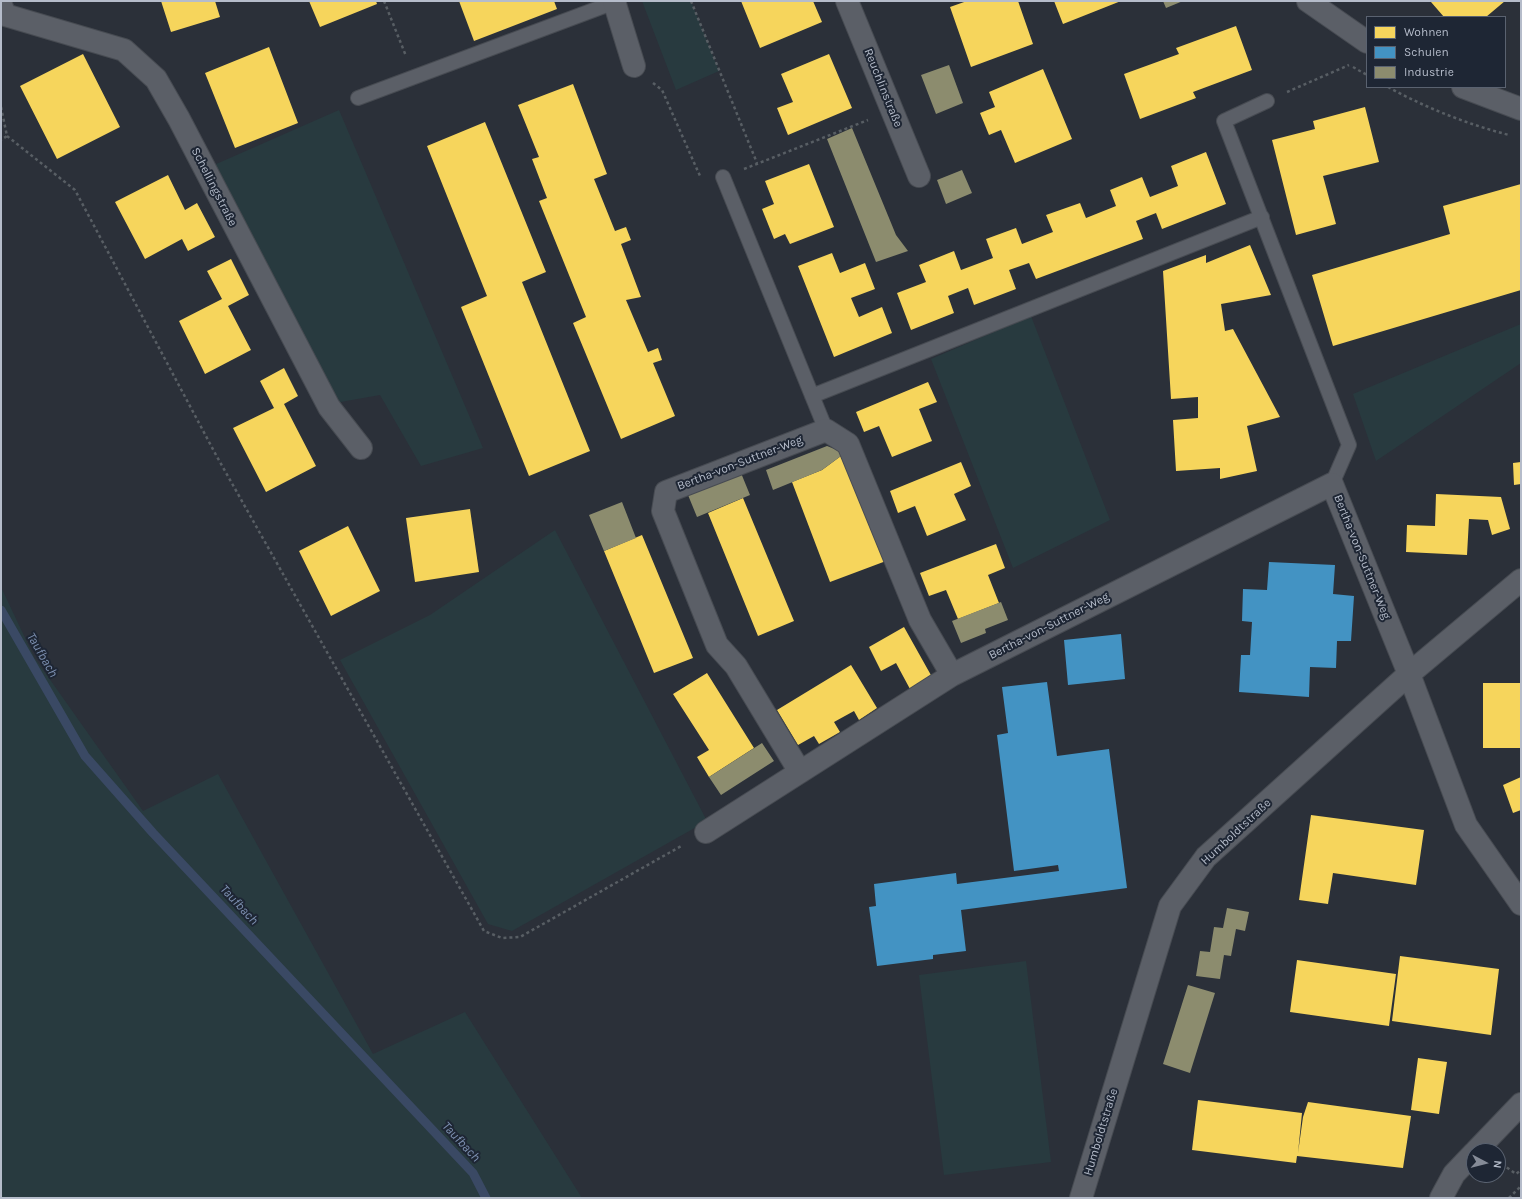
<!DOCTYPE html>
<meta charset="utf-8">
<style>
body{margin:0}
#map{position:relative;width:1522px;height:1199px;overflow:hidden;background:#2b3039;font-family:Karla,sans-serif}
canvas{display:block}
.frame{position:absolute;inset:0;border:2px solid #b5bcca;pointer-events:none}
.legend{position:absolute;left:1366px;top:16px;width:140px;height:72px;box-sizing:border-box;background:#1e2634;border:1px solid #5a6270;margin:0;padding:5px 7px;list-style:none;font-size:12px;color:#b5bcca}
.legend li{display:flex;align-items:center;gap:8px;height:20px}
.legend b{width:20px;border:1px solid #5a6270}
.north{position:absolute;left:1466px;top:1143px;width:40px;height:40px;box-sizing:border-box;background:#1e2634;border:1px solid #5a6270;border-radius:50%;rotate:97deg;font-size:11px;font-weight:700;line-height:16px;text-align:center;color:#b5bcca}
.north::after{content:'';display:block;margin:auto;width:14px;height:18px;background:#858b97;clip-path:polygon(50% 0,100% 100%,50% 72%,0 100%)}
</style>
<div id="map">
<canvas width="1522" height="1199"></canvas>
<div class="frame"></div>
<ul class="legend">
<li><b style="height:11px;background:#f6d55c"></b>Wohnen</li>
<li><b style="height:11px;background:#4393c3"></b>Schulen</li>
<li><b style="height:11px;background:#8c8c6e"></b>Industrie</li>
</ul>
<div class="north">N</div>
</div>
<script>
const ctx = document.querySelector('canvas').getContext('2d');
ctx.lineJoin = 'round';
function fill(path, color) {
  ctx.fillStyle = color;
  ctx.fill(path, 'evenodd');
}
function trace(path, color, width, dash) {
  ctx.strokeStyle = color;
  ctx.lineWidth = width;
  ctx.lineCap = dash ? 'butt' : 'round';
  ctx.setLineDash(dash || []);
  ctx.stroke(path);
}
function write(font, color, halo, rows, align = 'center') {
  ctx.font = font + ' Karla,sans-serif';
  ctx.lineWidth = 4;
  ctx.setLineDash([]);
  ctx.textBaseline = 'middle';
  ctx.strokeStyle = halo;
  ctx.fillStyle = color;
  for (const [text, x, y, turn = 0] of rows) {
    ctx.save();
    ctx.translate(x, y);
    ctx.rotate((+turn || 0) * Math.PI / 180);
    ctx.textAlign = isNaN(turn) ? turn : align;
    if (halo) ctx.strokeText(text, 0, 0);
    ctx.fillText(text, 0, 0);
    ctx.restore();
  }
}
const green = new Path2D(`
 M642 1H691L719 71 676 90Z
 M339 110 483 448 421 466 380 395 335 403 214 165Z
 M1031 316 1110 520 1013 568 931 359Z
 M1521 324V363L1376 461 1353 394Z
 M555 530 707 821 512 931 488 924 340 660 430 615Z
 M1 587 34 657 143 811 218 774 373 1054 465 1012 582 1198H1Z
 M1026 961 1051 1162 944 1175 919 975Z`);
const homes = new Path2D(`
 M161 1H215L220 17 171 32Z
 M309 1H376L377 4 320 27Z
 M459 1H554L557 9 474 41Z
 M741 1H813L822 22 760 48Z
 M967 1H1018L1033 44 971 67 950 7Z
 M1054 1H1121L1063 24Z
 M1432 1H1505L1486 17H1444L1431 2Z
 M1236 26 1252 70 1193 92 1196 98 1140 119 1124 74 1179 54 1176 48Z
 M269 47 298 123 235 148 205 73Z
 M83 54 120 127 57 159 20 86Z
 M829 54 852 108 788 135 777 108 793 102 781 74Z
 M1043 69 1072 139 1015 163 1001 130 989 135 980 113 995 107 989 92Z
 M573 84 607 174 594 179 615 231 626 227 631 240 621 244 641 297 626 300 648 352 658 348 662 360 653 363 675 416 621 439 573 323 586 317 539 201 547 198 532 159 539 157 518 105Z
 M1365 107 1379 162 1323 176 1336 224 1296 235 1272 140 1315 129 1313 121Z
 M485 122 546 272 522 282 590 451 529 476 461 307 487 296 427 146Z
 M1206 152 1226 204 1162 229 1156 213 1136 221 1143 239 1036 279 1029 263 1009 270 1016 289 974 305 968 288 948 296 954 313 911 330 897 293 926 282 919 265 954 251 961 270 993 258 986 239 1016 228 1022 244 1053 232 1046 215 1080 203 1086 218 1116 206 1110 190 1142 177 1150 197 1178 186 1171 166Z
 M809 164 834 227 790 244 785 234 774 239 762 209 774 204 765 181Z
 M168 175 185 210 197 203 215 237 188 251 182 239 145 259 115 202Z
 M1521 184V290L1333 346 1312 275 1450 234 1443 206Z
 M1250 245 1271 295 1221 304 1225 331 1233 329 1280 417 1247 426 1257 471 1220 479V468L1176 471 1173 420 1198 418V397L1171 399 1163 271 1206 255V263Z
 M832 253 840 273 865 263 875 289 851 298 859 317 882 307 892 333 834 357 798 266Z
 M231 259 249 295 228 306 251 350 205 374 179 321 222 299 207 271Z
 M284 368 298 396 284 404 316 466 266 492 233 428 274 408 260 381Z
 M928 382 937 402 919 409 932 441 892 457 879 426 864 432 856 412Z
 M845 453 886 561 830 582 792 482 822 470Z
 M961 462 971 486 954 494 966 520 927 536 915 506 898 513 890 491Z
 M1521 462V484L1514 485 1513 463Z
 M1436 494 1501 497 1510 529 1492 535 1488 520 1469 519 1467 555 1406 552 1407 525 1435 526Z
 M743 498 794 621 758 636 708 513Z
 M470 509 479 572 415 582 406 518Z
 M348 526 380 591 331 616 299 551Z
 M642 535 693 658 654 673 604 551Z
 M996 544 1005 568 988 575 999 603 958 619 946 590 929 596 920 573Z
 M904 627 932 677 910 689 896 663 881 671 869 647Z
 M851 665 877 708 859 720 854 711 834 722 840 732 819 744 814 736 798 745 777 710Z
 M707 673 754 748 709 777 697 757 709 750 673 694Z
 M1483 683H1521V748H1483Z
 M1521 777V810L1513 813 1503 785Z
 M1311 815 1424 830 1416 885 1333 873 1328 904 1299 900Z
 M1400 956 1499 969 1491 1035 1392 1021Z
 M1297 960 1396 974 1389 1026 1290 1012Z
 M1418 1058 1447 1062 1439 1114 1411 1110Z
 M1198 1100 1302 1113 1298 1153 1303 1117 1308 1102 1411 1116 1403 1168 1297 1156 1296 1163 1192 1150Z`);
const schools = new Path2D(`
 M1269 562 1335 565 1333 594 1354 596 1351 641H1337L1336 668 1310 667 1309 697 1239 692 1241 655H1250L1252 622 1242 621 1243 589 1267 590Z
 M1121 634 1125 679 1068 685 1064 640Z
 M1047 682 1057 756 1109 749 1127 888 961 910 966 951 933 955V959L877 966 869 907 876 906 874 884 956 873 957 884 1059 871 1058 865 1014 871 997 735 1008 733 1002 687Z`);
const industry = new Path2D(`
 M1163 1H1183L1166 8Z
 M949 65 963 103 936 114 921 75Z
 M852 128 896 235 908 251 876 262 827 139Z
 M962 170 972 193 946 204 937 180Z
 M827 446 845 453 822 470 773 490 766 470Z
 M741 473 750 495 697 517 688 495Z
 M622 502 636 538 604 551 589 515Z
 M1001 602 1008 620 985 629 986 633 961 643 952 621Z
 M762 743 774 761 721 795 709 777Z
 M1227 908 1249 912 1245 931 1236 929 1231 956 1224 955 1220 979 1196 976 1200 951 1210 952 1214 927 1223 928Z
 M1188 985 1215 993 1190 1073 1163 1064Z`);
const stream = new Path2D(`
 M1 610 85 756 153 833 473 1173 486 1198`);
const path = new Path2D(`
 M384 1 406 56
 M691 1 757 163
 M1353 67 1367 75
 M653 83 662 90 700 176
 M1388 87C1426 108 1467 124 1509 135
 M1287 92 1349 65
 M1 107 7 136 1 140
 M7 136 75 190 216 455 484 931 502 938 520 937 683 845
 M744 169 868 120
 M1502 1164 1516 1174 1521 1170
 M1509 1198 1521 1186`);
const lane = new Path2D(`
 M358 98 615 2
 M1267 101 1224 121 1349 445 1332 484
 M723 177 826 430
 M812 396 1262 217`);
const street = new Path2D(`
 M614 1 634 66
 M847 1 919 176
 M1308 1 1367 42
 M1 5 5 15 124 50 156 79 179 119 329 407 361 448
 M1463 87 1521 109
 M800 772 736 666 717 645 663 511 666 492 826 430 848 444 920 620 952 675
 M706 832 952 675 1332 484 1409 674 1466 825 1521 904
 M1476 1151 1521 1104
 M1081 1198 1170 906 1206 857 1409 674 1521 580
 M1441 1198 1454 1174 1474 1153`);
const streetNames = [
 ["Reuchlinstraße",883,88,68],
 ["Schellingstraße",214,187,63],
 ["Bertha-von-Suttner-Weg",740,463,-21],
 ["Bertha-von-Suttner-Weg",1362,557,68],
 ["Bertha-von-Suttner-Weg",1049,626,-27],
 ["Humboldtstraße",1236,832,-43],
 ["Humboldtstraße",1101,1132,-73]
];
const waterNames = [
 ["Taufbach",42,655,60],
 ["Taufbach",239,905,47],
 ["Taufbach",461,1142,47]
];
fill(green, '#283a3f');
fill(homes, '#f6d55c');
fill(schools, '#4393c3');
fill(industry, '#8c8c6e');
trace(stream, '#3a4964', 9);
trace(lane, '#474b52', 16);
trace(street, '#474b52', 24);
trace(path, '#585e64', 2.5, [3, 3]);
trace(lane, '#5b5f67', 14);
trace(street, '#5b5f67', 22);
write('12px', '#b5bcca', '#1e2634', streetNames);
write('italic 13px', '#7d90b1', '#1e2634', waterNames);
</script>
